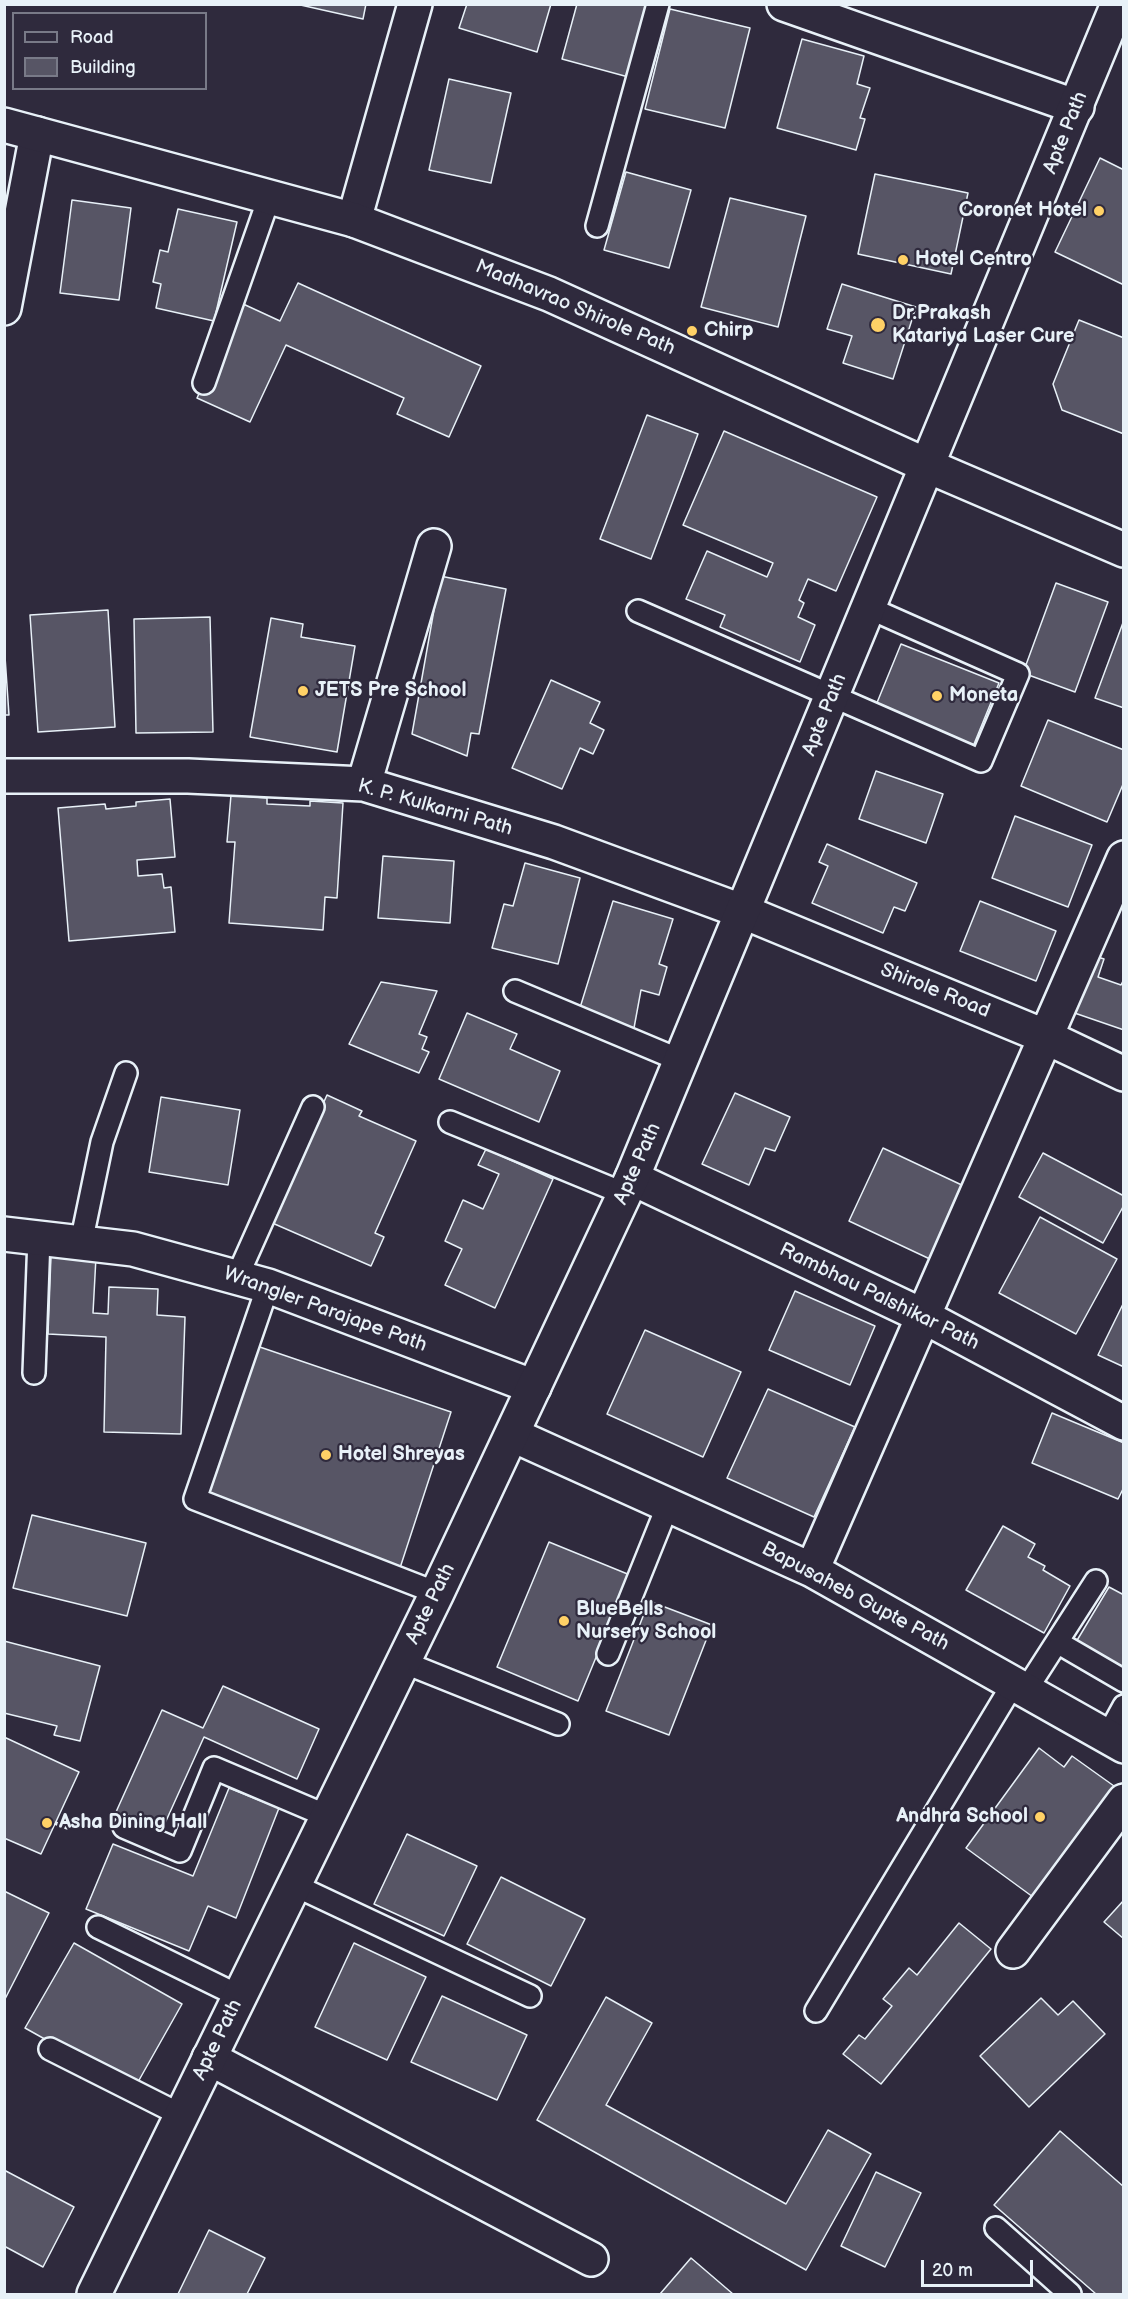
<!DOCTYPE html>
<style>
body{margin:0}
#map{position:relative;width:1128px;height:2299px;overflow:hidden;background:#2f2a3d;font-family:"Balsamiq Sans",sans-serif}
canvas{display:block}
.frame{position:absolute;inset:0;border:6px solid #e8f1f8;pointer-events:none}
.legend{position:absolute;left:12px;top:12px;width:195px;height:78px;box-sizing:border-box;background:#2f2a3d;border:2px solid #797a88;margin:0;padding:8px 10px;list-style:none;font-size:18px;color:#e8f1f8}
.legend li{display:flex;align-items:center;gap:12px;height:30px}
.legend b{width:30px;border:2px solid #797a88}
.scale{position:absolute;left:921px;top:2260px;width:112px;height:27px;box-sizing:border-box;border:3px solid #e8f1f8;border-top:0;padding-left:8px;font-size:18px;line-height:21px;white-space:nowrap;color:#e8f1f8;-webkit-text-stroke:4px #2f2a3d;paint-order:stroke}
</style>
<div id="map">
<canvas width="1128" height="2299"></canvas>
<div class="frame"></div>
<ul class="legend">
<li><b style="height:8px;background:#2f2a3d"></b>Road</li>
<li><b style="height:16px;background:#575565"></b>Building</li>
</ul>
<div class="scale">20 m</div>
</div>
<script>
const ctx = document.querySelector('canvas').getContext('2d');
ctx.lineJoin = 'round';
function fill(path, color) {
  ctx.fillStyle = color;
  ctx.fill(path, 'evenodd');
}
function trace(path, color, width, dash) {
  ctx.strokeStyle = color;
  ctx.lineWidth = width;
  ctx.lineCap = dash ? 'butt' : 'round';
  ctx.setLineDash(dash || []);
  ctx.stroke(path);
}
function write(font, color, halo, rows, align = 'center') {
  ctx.font = font + ' "Balsamiq Sans",sans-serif';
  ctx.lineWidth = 4.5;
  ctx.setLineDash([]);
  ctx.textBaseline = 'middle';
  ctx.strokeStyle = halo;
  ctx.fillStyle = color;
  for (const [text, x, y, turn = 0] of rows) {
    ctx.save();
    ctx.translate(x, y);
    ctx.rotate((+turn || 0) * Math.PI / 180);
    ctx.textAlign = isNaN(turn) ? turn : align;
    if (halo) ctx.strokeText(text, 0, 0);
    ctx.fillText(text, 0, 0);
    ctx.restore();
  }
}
const building = new Path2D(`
 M296 4H366L363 19Z
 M467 4H551L537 52 459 28Z
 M577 4H652L632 78 562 59Z
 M670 9 750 28 725 128 645 109Z
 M802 39 864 56 857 84 870 88 860 118 865 119 856 150 777 128Z
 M449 79 511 93 491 183 429 170Z
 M1100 158 1124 170V285L1055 252Z
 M626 172 691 190 669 268 604 250Z
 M875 174 968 193 951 274 858 254Z
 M730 198 806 216 778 327 701 307Z
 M72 200 131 208 119 300 60 293Z
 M178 209 237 222 214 321 156 308 161 284 153 282 160 250 168 252Z
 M298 283 481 366 449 437 397 414 404 398 286 345 250 422 197 398 241 303 280 321Z
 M842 284 916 307 893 379 843 363 852 336 827 329Z
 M1079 320 1124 338V434L1062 410 1053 384Z
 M647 415 698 434 651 559 600 539Z
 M724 431 877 497 836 591 808 579 799 600 804 603 798 617 815 625 800 662 720 627 725 615 686 599 707 551 767 577 773 563 683 525Z
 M440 576 506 589 479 734 471 733 467 756 412 734Z
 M1056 583 1108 602 1075 692 1023 673Z
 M108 610 115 727 38 732 30 615Z
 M210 617 213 732 136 733 134 619Z
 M271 618 303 624 301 637 355 646 337 752 250 737Z
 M1124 620V708L1095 698Z
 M4 642 9 715H4Z
 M901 644 999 683 972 749 874 710Z
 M551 680 600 702 590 723 604 730 593 754 580 748 562 789 512 768Z
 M1048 720 1124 750V782L1107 822 1021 786Z
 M876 771 943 794 926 843 859 819Z
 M231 795 267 798V804L310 806V801L343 803 337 898 325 897 323 930 229 923 235 842H227Z
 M170 799 175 857 137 860 138 876 162 874 164 888 171 887 175 932 69 941 58 808 105 804 106 809 136 806V802Z
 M1015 816 1092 845 1068 907 992 878Z
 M827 844 917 883 905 911 894 907 883 933 812 903 828 866 819 862Z
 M383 856 454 861 450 923 378 918Z
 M525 863 580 878 558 964 492 948 504 904 513 906Z
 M613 901 673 919 659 964 667 967 659 995 641 990 634 1028 579 1011Z
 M980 901 1056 931 1036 981 960 951Z
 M1079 951 1104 959 1098 977 1121 985 1124 979V1030L1060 1008Z
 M381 982 437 991 419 1034 427 1037 422 1049 429 1052 419 1073 349 1044Z
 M467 1013 517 1034 510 1049 560 1071 539 1122 439 1079Z
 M735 1093 790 1117 775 1151 765 1148 749 1185 702 1164Z
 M327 1095 362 1111 359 1116 416 1141 375 1233 384 1237 371 1266 270 1222Z
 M161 1097 240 1110 228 1185 149 1172Z
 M883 1148 966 1187 932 1260 849 1221Z
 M486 1149 553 1179 495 1308 445 1285 462 1249 445 1241 463 1200 483 1209 499 1174 478 1165Z
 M1043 1153 1124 1196V1205L1103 1243 1019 1197Z
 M1040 1217 1117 1259 1076 1334 999 1293Z
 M51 1255 96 1257 93 1313 108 1314 109 1287 158 1289 157 1315 185 1317 181 1434 104 1432 106 1337 48 1334Z
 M795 1291 875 1326 850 1385 769 1350Z
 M1124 1302V1367L1098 1355Z
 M645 1330 741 1372 703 1457 607 1414Z
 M251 1344 451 1412 399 1571 201 1498Z
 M768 1389 855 1427 814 1517 727 1478Z
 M1052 1413 1124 1443V1487L1118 1499 1032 1463Z
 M32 1515 146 1543 127 1616 13 1588Z
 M1003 1526 1035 1544 1028 1557 1045 1566 1043 1570 1070 1586 1044 1633 966 1590Z
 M549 1542 630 1575 578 1701 497 1667Z
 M1109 1587 1124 1595V1676L1073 1647Z
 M649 1601 712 1625 669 1735 606 1711Z
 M4 1641 100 1666 80 1741 54 1735 57 1726 4 1713Z
 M223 1686 319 1729 297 1779 204 1737 161 1832 116 1812 162 1710 203 1728Z
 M4 1737 79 1772 41 1854 4 1838Z
 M1039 1748 1064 1767 1072 1756 1114 1786 1033 1897 966 1848Z
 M229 1788 279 1808 236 1918 208 1906 189 1951 86 1909 113 1844 193 1876Z
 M407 1834 477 1866 444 1936 374 1904Z
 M501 1877 585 1919 551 1986 467 1944Z
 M4 1891 49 1913 4 2001Z
 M1124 1900V1939L1104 1922Z
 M959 1923 991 1949 881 2084 843 2054 859 2035 865 2039 892 2006 883 1999 909 1968 917 1975Z
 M74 1943 182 2004 134 2089 25 2028Z
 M354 1943 426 1977 387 2060 315 2027Z
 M442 1996 527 2035 497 2100 411 2062Z
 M606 1997 652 2023 606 2105 786 2204 828 2130 871 2154 806 2270 537 2120Z
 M1041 1998 1058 2015 1073 2001 1105 2034 1029 2107 980 2056Z
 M1060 2131 1124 2187V2294H1096L994 2205Z
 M4 2170 74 2207 43 2267 4 2246Z
 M876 2172 921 2193 885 2267 841 2246Z
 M209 2230 265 2258 247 2294H178Z
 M691 2258 733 2294H660Z`);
const path = new Path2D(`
 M55 1823 68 1828`);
const service = new Path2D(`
 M597 226 658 4
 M204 383 269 198
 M638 611 981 761 1018 674 869 608
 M515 991 682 1061
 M450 1122 625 1194
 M81 1243 102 1142 126 1073
 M237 1277 313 1107
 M268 1286 195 1499 437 1593
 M34 1373 39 1238
 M1057 1642 1124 1681
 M608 1654 668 1505
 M403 1662 558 1724
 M1026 1690 1096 1581
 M1107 1737 1124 1706
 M124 1827 180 1851 214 1768 327 1816
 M294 1885 530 1996
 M98 1927 239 1996
 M816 2011 1013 1684
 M50 2049 181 2115
 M996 2228 1070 2294`);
const minor = new Path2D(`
 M784 4 1077 107
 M354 220 415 4
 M4 308 37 134
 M4 776H188L364 784 554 842 744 912 1044 1036 1124 1074
 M364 784 434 546
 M632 1178 921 1315 1124 1423
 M4 1234 133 1249 268 1286 534 1387
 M513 1435 812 1570 1124 1746
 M812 1570 1124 858
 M1013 1951 1124 1801
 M209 2058 591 2259`);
const tertiary = new Path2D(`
 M4 125 354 220 549 294 928 466 1124 550
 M94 2294 437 1593 632 1178 1118 4`);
const markers = [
 [1099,211,6,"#ffd166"],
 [903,260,6,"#ffd166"],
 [878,325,8,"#ffd166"],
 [692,331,6,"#ffd166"],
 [303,691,6,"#ffd166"],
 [937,696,6,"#ffd166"],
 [326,1455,6,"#ffd166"],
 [564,1621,6,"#ffd166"],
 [1040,1817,6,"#ffd166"],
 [47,1823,6,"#ffd166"]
];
const streetNames = [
 ["Apte Path",1066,133,-68],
 ["Madhavrao Shirole Path",575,308,23],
 ["Apte Path",825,715,-68],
 ["K. P. Kulkarni Path",435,808,16],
 ["Shirole Road",935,991,22],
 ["Apte Path",638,1164,-66],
 ["Rambhau Palshikar Path",879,1297,26],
 ["Wrangler Parajape Path",325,1310,20],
 ["Bapusaheb Gupte Path",855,1597,28],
 ["Apte Path",431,1604,-64],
 ["Apte Path",218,2040,-64]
];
const poiNames = [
 ["Coronet Hotel",1087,211,"right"],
 ["Hotel Centro",915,260],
 ["Dr.Prakash",892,314],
 ["Katariya Laser Cure",892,337],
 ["Chirp",704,331],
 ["JETS Pre School",315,691],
 ["Moneta",949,696],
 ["Hotel Shreyas",338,1455],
 ["BlueBells",576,1610],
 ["Nursery School",576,1633],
 ["Andhra School",1028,1817,"right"],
 ["Asha Dining Hall",59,1823]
];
fill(building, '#575565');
trace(building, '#e8f1f8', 1.5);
trace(service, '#e8f1f8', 26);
trace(minor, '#e8f1f8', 38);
trace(tertiary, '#e8f1f8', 38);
trace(path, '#e8f1f8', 4, [6, 4.5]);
trace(service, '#2f2a3d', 21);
trace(minor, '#2f2a3d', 33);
trace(tertiary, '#2f2a3d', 33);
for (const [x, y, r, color] of markers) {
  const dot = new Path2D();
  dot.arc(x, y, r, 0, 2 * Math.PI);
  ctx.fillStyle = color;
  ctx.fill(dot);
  trace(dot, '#2f2a3d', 2);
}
write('20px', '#e8f1f8', '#2f2a3d', streetNames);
write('bold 20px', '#e8f1f8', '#2f2a3d', poiNames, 'left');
</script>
